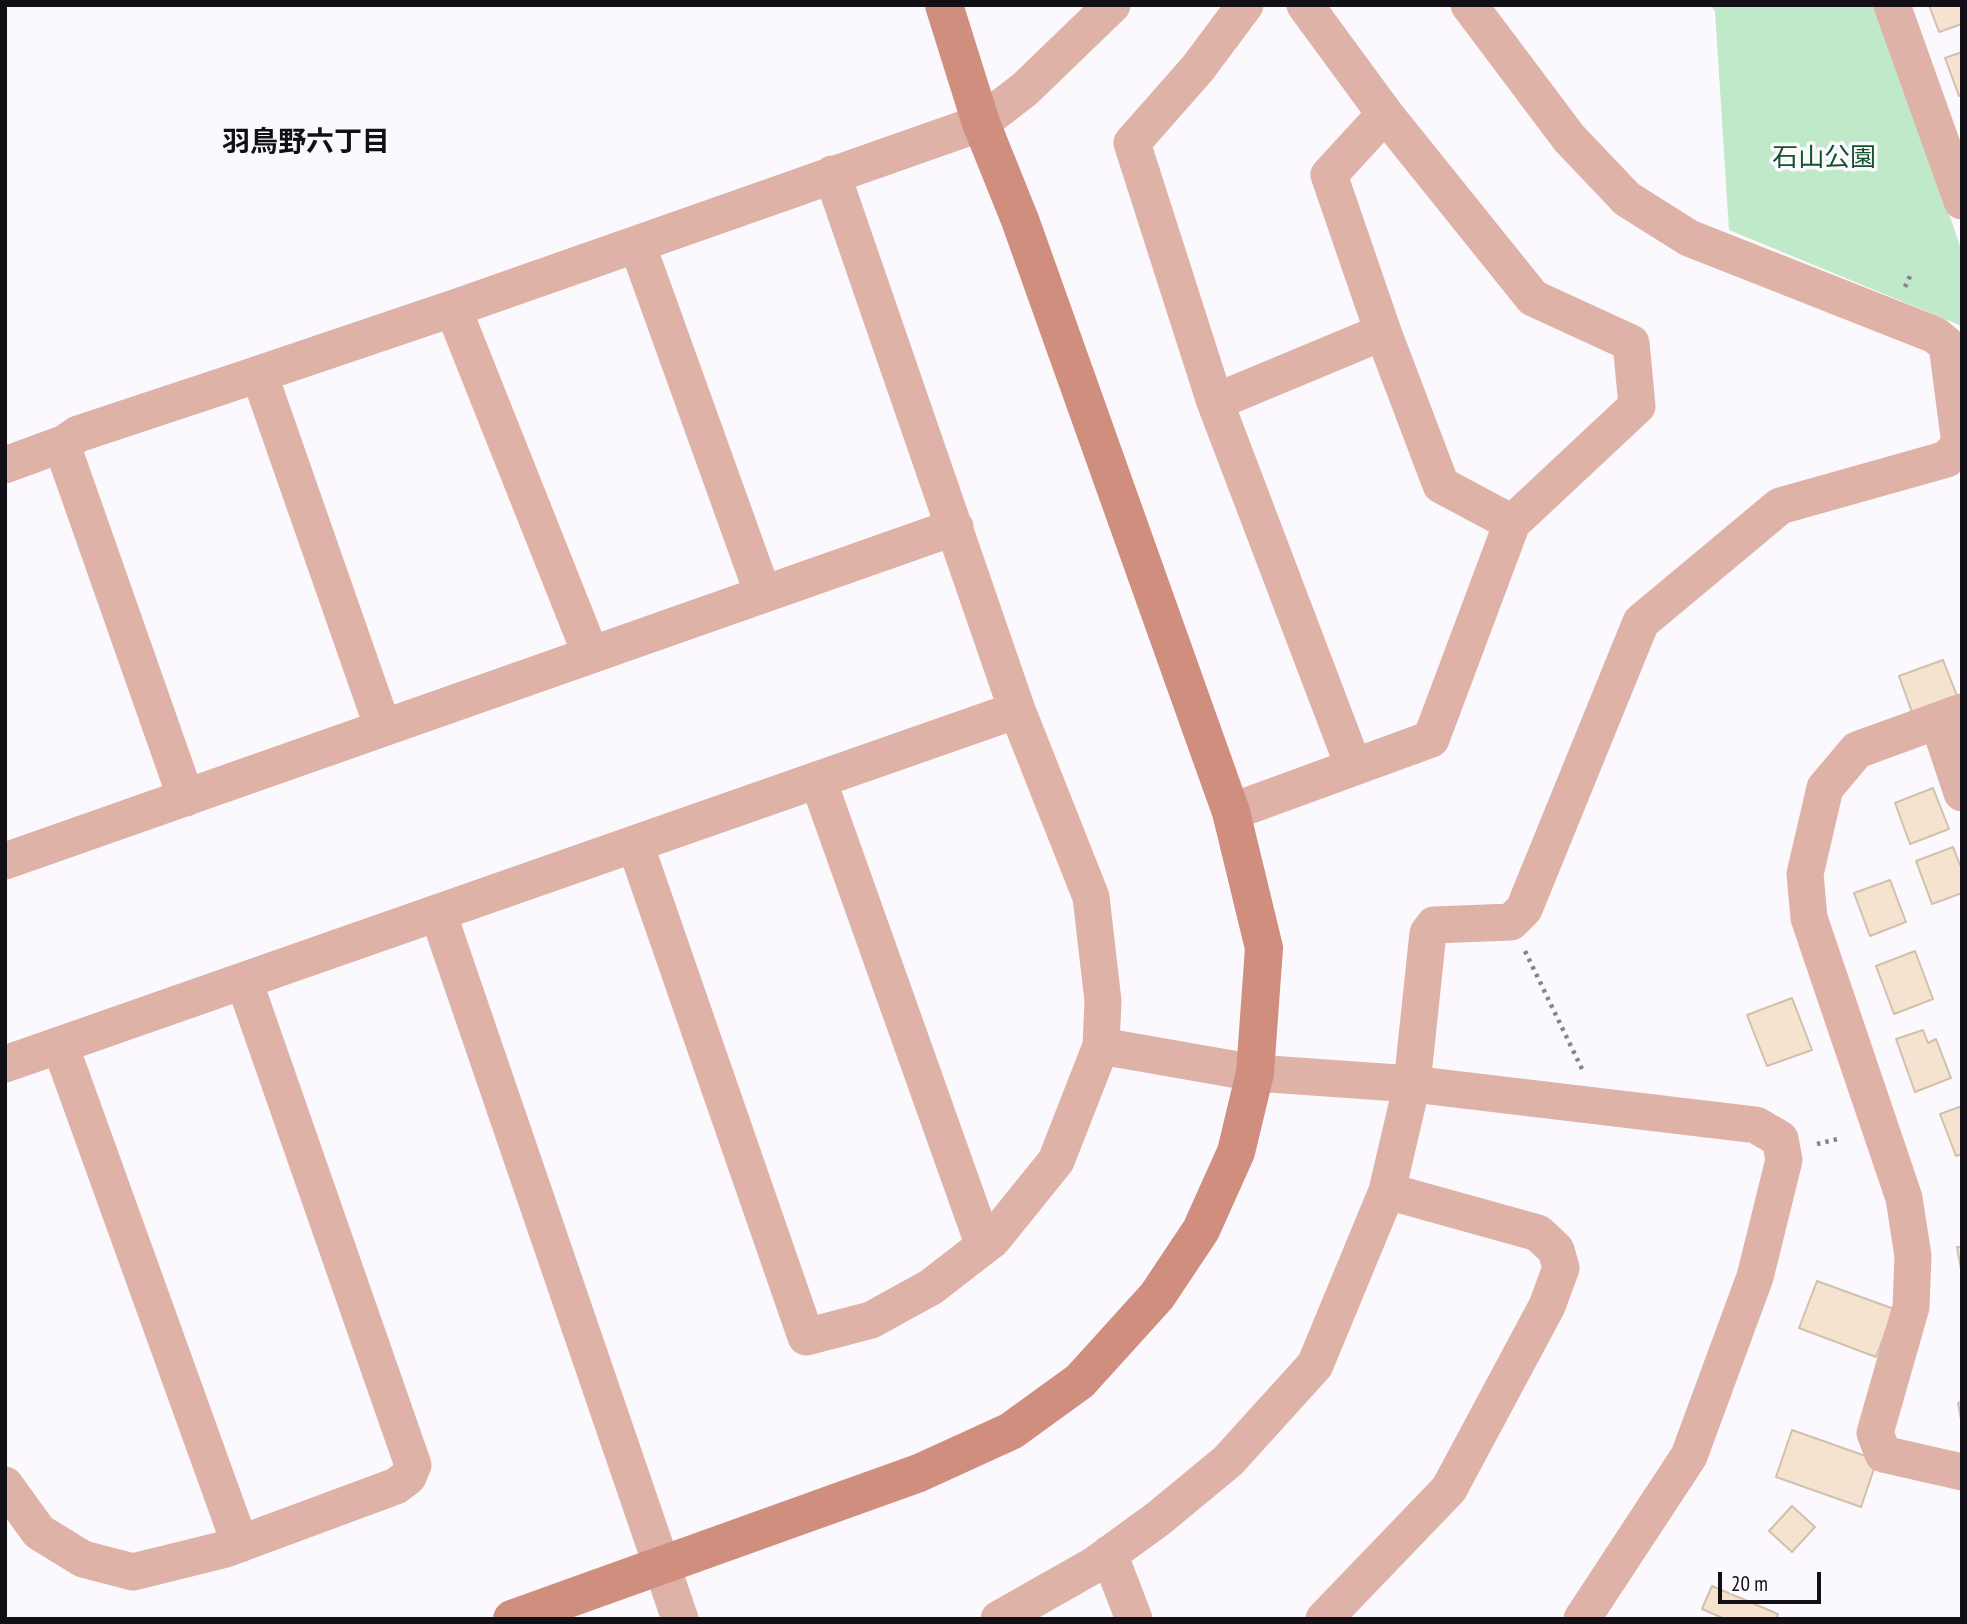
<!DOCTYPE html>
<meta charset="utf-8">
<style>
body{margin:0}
#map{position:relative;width:1967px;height:1624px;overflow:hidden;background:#fbf9fd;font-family:"PT Sans Narrow",sans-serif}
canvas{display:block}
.frame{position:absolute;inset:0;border:7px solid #130f16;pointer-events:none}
.scale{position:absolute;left:1718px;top:1572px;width:103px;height:32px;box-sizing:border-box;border:4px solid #130f16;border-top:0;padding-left:9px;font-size:21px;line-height:24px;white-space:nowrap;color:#130f16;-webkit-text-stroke:5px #fbf9fd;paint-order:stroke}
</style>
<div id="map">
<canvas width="1967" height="1624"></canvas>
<div class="frame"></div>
<div class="scale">20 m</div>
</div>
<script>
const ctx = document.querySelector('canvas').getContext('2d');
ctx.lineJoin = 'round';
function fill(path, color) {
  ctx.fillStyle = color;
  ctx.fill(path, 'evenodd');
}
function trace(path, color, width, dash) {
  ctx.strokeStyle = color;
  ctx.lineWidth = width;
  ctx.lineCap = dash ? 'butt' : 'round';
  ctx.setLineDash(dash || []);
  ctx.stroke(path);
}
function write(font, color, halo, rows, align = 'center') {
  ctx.font = font + ' "PT Sans Narrow","Noto Sans JP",sans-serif';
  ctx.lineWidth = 7;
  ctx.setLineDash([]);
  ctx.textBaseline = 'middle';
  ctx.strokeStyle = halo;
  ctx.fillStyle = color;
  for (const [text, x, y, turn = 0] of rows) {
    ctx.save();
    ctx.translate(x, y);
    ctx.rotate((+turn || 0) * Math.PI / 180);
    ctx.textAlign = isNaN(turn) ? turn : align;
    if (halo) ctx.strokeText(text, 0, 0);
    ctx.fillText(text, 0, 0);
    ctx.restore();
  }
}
const green = new Path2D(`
 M1710 5H1878L1962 252V326L1729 230 1715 11Z`);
const building = new Path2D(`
 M1929 5H1962V24L1939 32Z
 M1962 52V95L1959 96 1945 58Z
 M1943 660 1959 701 1914 718 1899 676Z
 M1933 788 1949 829 1910 844 1895 803Z
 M1953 847 1962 870V893L1932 904 1916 861Z
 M1890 880 1906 922 1870 936 1854 893Z
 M1915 951 1933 999 1894 1014 1876 966Z
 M1792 998 1812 1050 1767 1066 1747 1015Z
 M1923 1030 1928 1043 1936 1039 1951 1078 1915 1092 1896 1039Z
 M1962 1106V1154L1956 1156 1940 1114Z
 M1957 1247H1962V1275Z
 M1817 1281 1894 1309 1876 1357 1799 1328Z
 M1962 1402V1425L1958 1403Z
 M1792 1430 1877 1460 1861 1507 1776 1477Z
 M1792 1506 1815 1527 1792 1552 1769 1531Z
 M1712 1586 1778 1614 1776 1619H1725L1702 1609Z`);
const path = new Path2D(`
 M1905 287 1910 276
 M1525 951 1582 1069
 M1817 1144 1838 1139`);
const street = new Path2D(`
 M1245 5 1198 68 1132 143 1215 402 1353 765
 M1892 5 1962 201
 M637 244 981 123 1025 89 1112 5
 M1383 332 1441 485 1512 523
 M250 377 463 305
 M1215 402 1383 332 1329 175 1385 114
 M5 465 65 443
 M591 655 458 321 463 305 637 244 763 594
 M1962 712 1857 750 1825 788 1805 874 1809 918 1904 1198 1913 1256 1911 1307 1875 1433 1883 1454 1962 1472
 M1938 721 1962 793
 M818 780 984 1246
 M186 798 64 451 65 443 78 434 250 377 263 385 383 728
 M1231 812 1431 739 1512 523 1637 406 1631 343 1533 298 1385 114 1305 5
 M635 844 806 1337 871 1320 931 1287 993 1239 1056 1161 1101 1046 1103 1001 1091 897 1017 710 832 174
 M5 861 955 527
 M438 913 680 1619
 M60 1045 240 1544
 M1101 1046 1255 1073 1412 1084 1756 1125 1780 1139 1784 1160 1755 1277 1689 1456 1582 1619
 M5 1064 1017 710
 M5 1485 39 1532 83 1559 133 1572 226 1549 396 1486 408 1477 413 1465 244 981
 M1109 1554 1134 1619
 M999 1619 1096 1564 1159 1518 1228 1461 1315 1365 1387 1191 1412 1084 1428 933 1434 925 1511 922 1524 909 1641 622 1780 506 1947 459 1960 444 1947 345 1935 335 1689 238 1627 199 1569 138 1469 5
 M1324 1619 1449 1489 1547 1306 1561 1268 1556 1250 1538 1233 1387 1191`);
const secondary = new Path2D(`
 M512 1619 919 1473 1011 1431 1080 1381 1157 1296 1201 1230 1236 1152 1255 1073 1264 948 1231 812 1020 220 981 123 944 5`);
const parkNames = [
 ["石山公園",1824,159]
];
const neighbourhoodNames = [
 ["羽鳥野六丁目",306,143]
];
fill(green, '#c0e9c9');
fill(building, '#f5e3cf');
trace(building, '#d2c0ad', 2);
trace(path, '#88858a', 4.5, [3.5, 5]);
trace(street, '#dfb2a7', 37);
trace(secondary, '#d08e7e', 38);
write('26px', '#105229', '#fbf9fd', parkNames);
write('bold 28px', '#130f16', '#fbf9fd', neighbourhoodNames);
</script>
